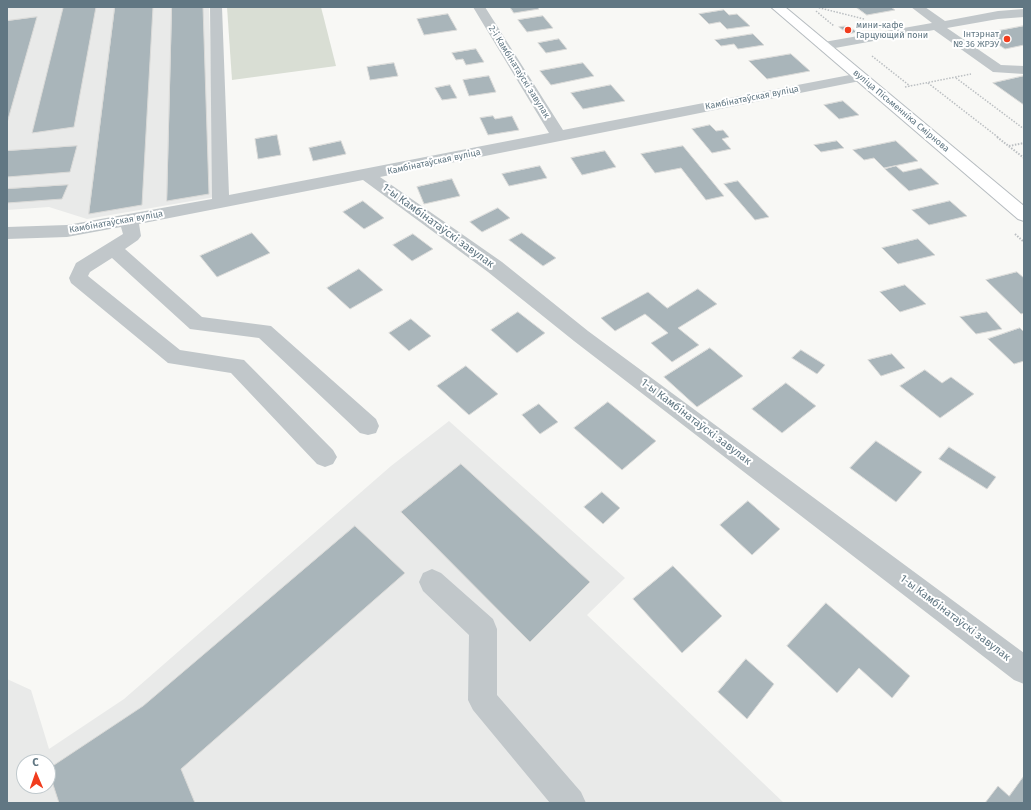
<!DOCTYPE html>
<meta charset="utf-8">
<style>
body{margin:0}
#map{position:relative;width:1031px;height:810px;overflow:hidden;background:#f8f8f5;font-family:"Fira Sans",sans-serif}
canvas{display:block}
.frame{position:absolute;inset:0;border:8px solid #617783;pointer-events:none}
.north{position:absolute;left:16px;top:754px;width:40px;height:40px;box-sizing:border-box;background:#fff;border:1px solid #c0c9cd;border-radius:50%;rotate:358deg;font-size:11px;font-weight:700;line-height:16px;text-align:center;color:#617783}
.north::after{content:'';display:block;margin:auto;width:14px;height:18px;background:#f13c1d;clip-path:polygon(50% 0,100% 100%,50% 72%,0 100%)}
</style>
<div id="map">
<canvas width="1031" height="810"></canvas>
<div class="frame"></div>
<div class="north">С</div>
</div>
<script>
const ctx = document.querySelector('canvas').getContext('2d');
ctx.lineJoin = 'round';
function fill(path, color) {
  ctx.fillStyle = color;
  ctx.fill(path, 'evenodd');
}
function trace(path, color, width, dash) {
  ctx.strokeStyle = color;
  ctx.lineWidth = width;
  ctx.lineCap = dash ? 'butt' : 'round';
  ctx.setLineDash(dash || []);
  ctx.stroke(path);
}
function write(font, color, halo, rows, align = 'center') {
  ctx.font = font + ' "Fira Sans",sans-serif';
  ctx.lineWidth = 4;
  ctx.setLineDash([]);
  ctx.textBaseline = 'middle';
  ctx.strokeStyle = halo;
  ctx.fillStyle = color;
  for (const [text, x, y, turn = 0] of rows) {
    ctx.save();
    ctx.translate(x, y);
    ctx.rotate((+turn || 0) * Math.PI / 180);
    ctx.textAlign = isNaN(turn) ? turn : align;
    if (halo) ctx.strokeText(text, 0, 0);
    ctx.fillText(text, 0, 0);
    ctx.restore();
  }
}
const built = new Path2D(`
 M7 7H209L215 197 87 219 49 207 7 210Z
 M449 421 625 578 587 615 784 803H7V679L31 690 49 749 124 699 391 466ZM24 762H48V786H24Z`);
const green = new Path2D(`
 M227 7H321L336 66 232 80Z`);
const building = new Path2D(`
 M96 7 74 127 32 133 63 8Z
 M115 7H153L142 205 89 214Z
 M172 7H203L209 194 167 201Z
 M510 7H537L539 9 514 13Z
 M856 7H891L895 10 867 15Z
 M724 10 729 15 737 14 750 26 727 29 720 22 709 24 699 14Z
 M448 14 457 30 424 35 417 19Z
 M543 16 553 28 527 32 518 20Z
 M37 17 7 123V21Z
 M848 26 857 32 848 34 839 27Z
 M1024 26V45L1005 49 982 34Z
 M753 34 764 45 738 49 734 44 721 46 715 40Z
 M559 39 567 49 546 53 538 43Z
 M476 49 484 62 466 65 463 59 456 60 452 53Z
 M791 54 810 71 767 79 749 61Z
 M394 63 398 76 370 80 367 67Z
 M583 63 594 76 551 85 540 71Z
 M489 76 496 92 469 96 463 80Z
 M1024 76V105L993 83Z
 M450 85 457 98 442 100 435 88Z
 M611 85 625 101 583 109 571 93Z
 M843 101 859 115 839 119 824 105Z
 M493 116 495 119 512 116 519 130 488 135 480 118Z
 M710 125 716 131 723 130 729 137 722 139 731 149 712 153 692 129Z
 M277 135 281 155 258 159 255 139Z
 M341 141 346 154 313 161 309 148Z
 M837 141 844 148 821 152 814 145Z
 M896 141 918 161 884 168 874 158 864 160 853 150Z
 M77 146 70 172 7 177V151Z
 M683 146 724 196 706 200 681 168 655 173 641 154Z
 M605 151 616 167 582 175 571 158Z
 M540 166 547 178 509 186 502 174Z
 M896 166 903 172 921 168 939 184 909 191 885 169Z
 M452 179 460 196 424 204 417 187Z
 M738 181 769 217 755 220 724 184Z
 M68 185 62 199 7 203V189Z
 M363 201 384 218 364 229 343 212Z
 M950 201 967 216 929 225 912 210Z
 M498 208 510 218 482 232 470 222Z
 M252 233 270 253 217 277 200 256Z
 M522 233 556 258 543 266 509 240Z
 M413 234 433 249 412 261 393 245Z
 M918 239 935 255 898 264 882 248Z
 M359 269 383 290 350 309 327 288Z
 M1017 272 1024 278V313L1021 314 986 280Z
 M905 285 926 304 900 312 880 292Z
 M698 289 717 304 678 328 699 345 672 362 651 343 668 333 645 314 615 331 601 318 648 292 667 308Z
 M518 312 545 333 517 353 491 330Z
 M987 312 1002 329 976 334 960 317Z
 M411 319 431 336 409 351 389 333Z
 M1020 328 1024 332V361L1014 364 988 339Z
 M710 348 743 376 697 407 664 377Z
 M801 350 825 365 817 374 792 358Z
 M892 354 905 368 881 376 868 360Z
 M466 366 498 394 469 415 437 386Z
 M925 370 942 383 951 377 974 394 940 418 900 386Z
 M786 383 816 406 782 433 752 409Z
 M608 402 656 441 622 470 574 428Z
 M539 404 558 422 540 434 522 415Z
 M876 441 922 472 896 502 850 468Z
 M949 447 996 477 987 489 939 459Z
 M461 464 590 582 530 642 401 512Z
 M602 492 620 508 603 524 584 507Z
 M748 501 780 529 752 555 720 525Z
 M355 526 405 573 181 769 195 803H59L48 769 143 706Z
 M673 566 722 616 682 653 633 599Z
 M826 603 910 676 892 698 859 668 837 693 787 646Z
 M746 659 774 684 747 719 718 692Z
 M1024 776V803H985L998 786 1009 796Z`);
const pathFar1 = new Path2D(`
 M816 7 864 19
 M816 11 834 26
 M872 56 910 86
 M956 78 1024 129
 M928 83 999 138
 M905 87 971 74`);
const path = new Path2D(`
 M997 137 1024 158
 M1009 146 1024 143
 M1015 234 1024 242`);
const minor = new Path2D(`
 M210 7H222L229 195 549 133 473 7H485L563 130 860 73 865 74 867 77 865 80 380 177 502 262 588 331 1024 653V684L1014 680 574 341 488 272 363 180 139 224 141 236 138 240 125 249 202 317 271 326 376 419 379 426 376 433 368 435 360 433 259 338 190 329 112 258 90 272 88 276 180 350 244 360 333 450 337 457 333 464 325 467 317 464 231 373 168 363 71 283 69 278 76 263 123 234 121 227 67 237 7 239V227L67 225 212 199Z
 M911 7H925L945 21 998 11 1024 9V17L998 19 947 28 1001 65 1024 66V74L993 72 934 30 824 50 819 49 817 46 819 43 824 42 932 23Z
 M432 569 441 573 493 619 497 629V695L581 792 586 803H550L473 710 468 700 469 635 423 591 419 582 423 573Z`);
const major = new Path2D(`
 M771 7H785L1024 206V221L1018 219Z`);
const markers = [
 [848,30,4,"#f13c1d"],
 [1007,39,4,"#f13c1d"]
];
const farPoinames = [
 ["мини-кафе",856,25],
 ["Гарцующий пони",856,35],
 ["Інтэрнат",999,34,"right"],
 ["№ 36 ЖРЭУ",999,44,"right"]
];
const farStreetnames = [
 ["2-і Камбінатаўскі завулак",519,72,58],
 ["Камбінатаўская вуліца",752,98,-11],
 ["вуліца Пісьменніка Смірнова",901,111,40],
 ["Камбінатаўская вуліца",434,162,-12],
 ["Камбінатаўская вуліца",116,222,-10]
];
const streetNames = [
 ["1-ы Камбінатаўскі завулак",438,226,36],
 ["1-ы Камбінатаўскі завулак",696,422,37],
 ["1-ы Камбінатаўскі завулак",955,618,37]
];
fill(built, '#e9eae9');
fill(green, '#d9ded4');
fill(building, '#a9b5ba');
trace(building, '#dadad8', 1);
trace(major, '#b6bcc0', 2);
trace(pathFar1, '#bbbfc2', 1.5, [1.5, 1.5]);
trace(path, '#bbbfc2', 2, [1.5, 1.5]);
fill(minor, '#c1c7ca');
fill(major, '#fff');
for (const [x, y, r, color] of markers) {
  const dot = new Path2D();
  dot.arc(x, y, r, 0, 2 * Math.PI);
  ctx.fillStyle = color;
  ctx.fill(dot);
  trace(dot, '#fff', 1.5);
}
write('9px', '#617783', '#fff', farPoinames, 'left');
write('9px', '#617783', '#fff', farStreetnames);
write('11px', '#617783', '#fff', streetNames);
</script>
